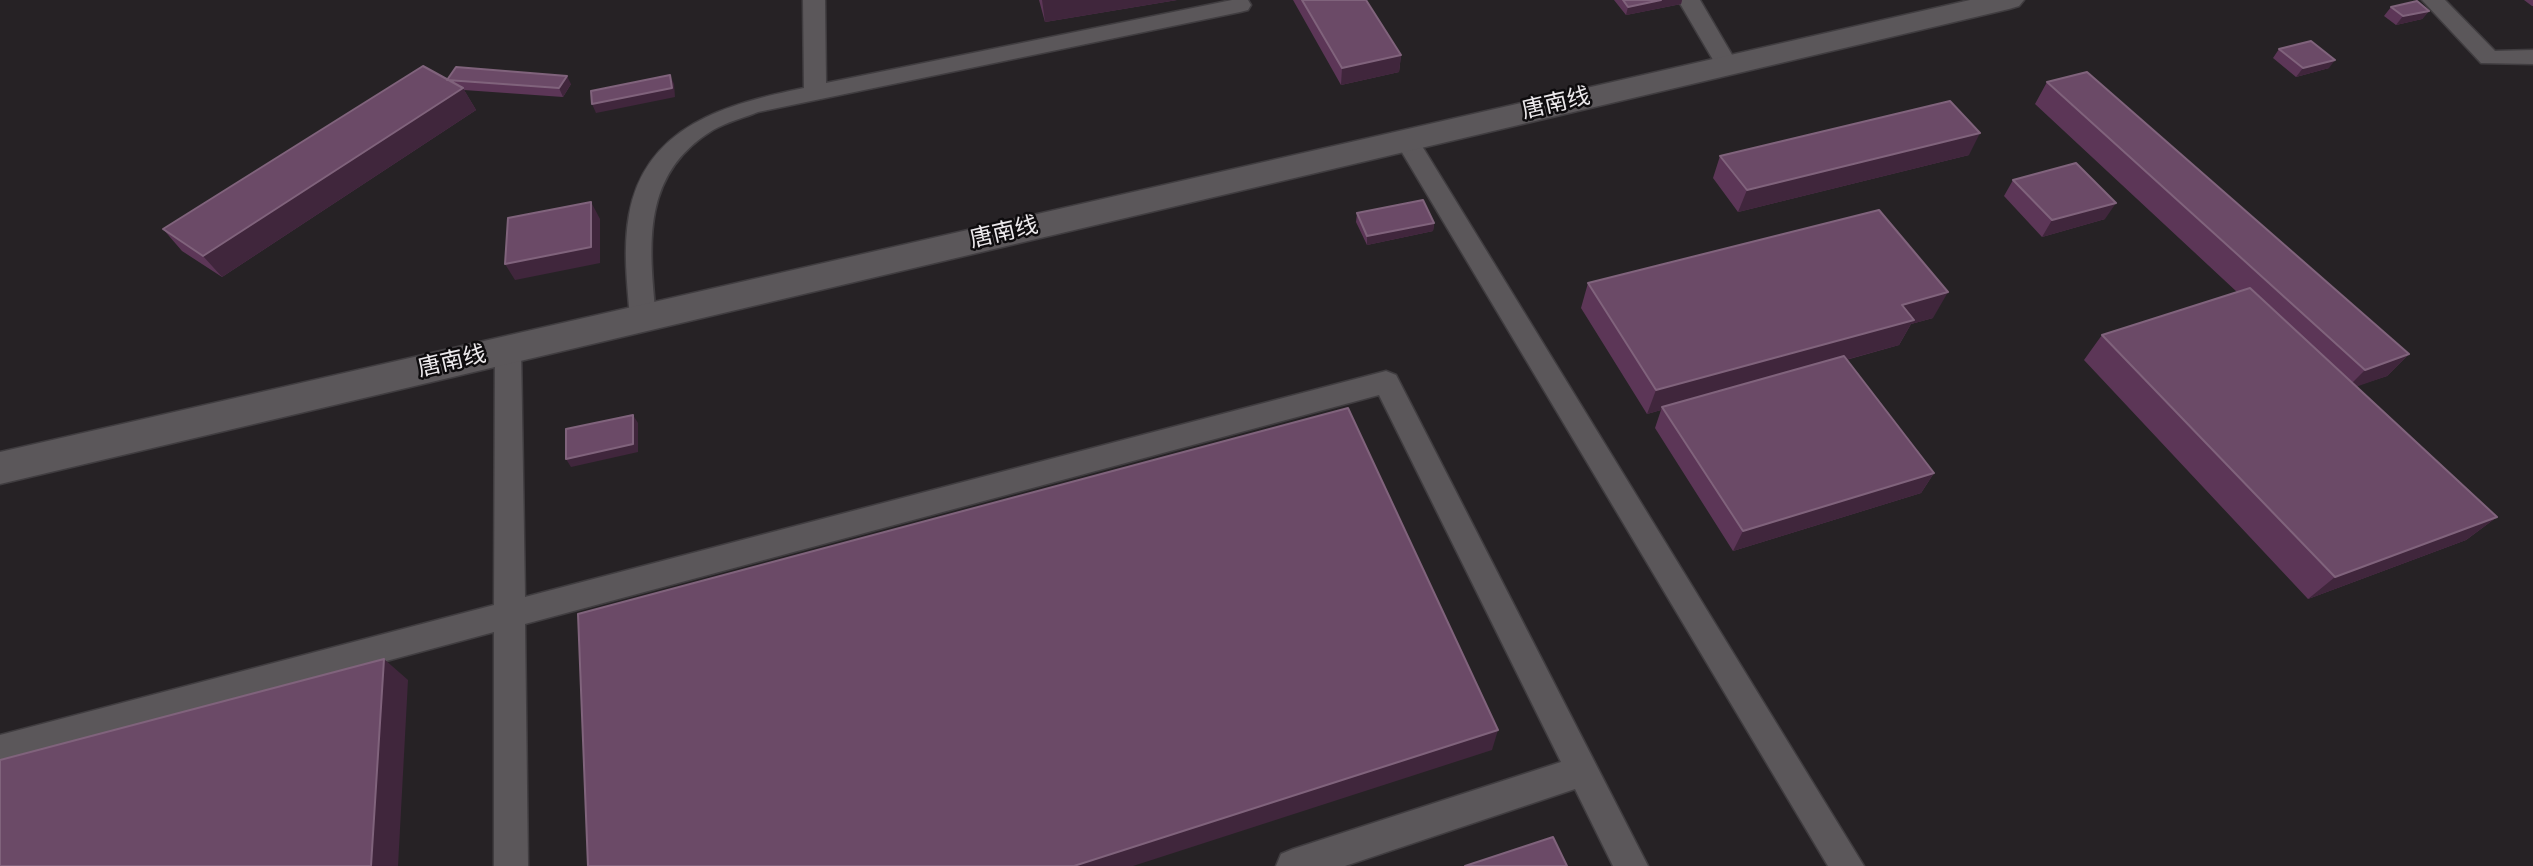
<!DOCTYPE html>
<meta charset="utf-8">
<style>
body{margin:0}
canvas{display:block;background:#262225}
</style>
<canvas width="2533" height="866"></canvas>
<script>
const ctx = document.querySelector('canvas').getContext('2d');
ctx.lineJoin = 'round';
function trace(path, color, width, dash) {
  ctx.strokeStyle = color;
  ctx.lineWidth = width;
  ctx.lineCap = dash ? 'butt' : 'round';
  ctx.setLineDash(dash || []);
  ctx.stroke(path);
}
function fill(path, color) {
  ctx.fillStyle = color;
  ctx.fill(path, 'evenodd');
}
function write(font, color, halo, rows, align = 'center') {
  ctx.font = font + ' Arial,"Noto Sans SC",sans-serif';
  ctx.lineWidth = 5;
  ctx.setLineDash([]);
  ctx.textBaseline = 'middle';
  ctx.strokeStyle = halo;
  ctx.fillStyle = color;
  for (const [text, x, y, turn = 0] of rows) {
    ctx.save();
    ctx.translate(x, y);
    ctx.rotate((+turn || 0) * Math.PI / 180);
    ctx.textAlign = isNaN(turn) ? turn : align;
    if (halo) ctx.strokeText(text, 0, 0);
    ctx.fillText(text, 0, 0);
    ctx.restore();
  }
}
const service = new Path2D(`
 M803 0H825L826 83 1232 0H1248L1251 5 1248 10 1240 12 758 112C743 118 727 122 713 130 641 174 649 244 656 317L652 324 643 327 634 324 630 317C627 283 623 248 629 215 645 125 727 104 804 88Z
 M1678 0H1700L1738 65 1735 70H1719Z
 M2422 0H2445L2495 51 2533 50V64L2481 63Z
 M1406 131 1414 133 1864 866H1828L1394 139 1398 133Z
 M508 339 517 342 521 349 525 597 1386 371 1396 375 1648 866H1613L1575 789 1345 866H1276L1281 854 1293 849 1561 762 1379 395 525 624 528 866H494V632L0 765V735L494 605 495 349 499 342Z`);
const tertiary = new Path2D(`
 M1970 0H2024L2019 6 2009 9 0 484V452Z`);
const wall = new Path2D(`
 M1039 0H1177L1045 22Z
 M1293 0H1366L1401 55 1399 72 1341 85Z
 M1614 0H1682L1681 4 1626 15Z
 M2524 0H2533V6H2532Z
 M2391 7 2429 11 2422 19 2396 25 2384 16Z
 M2279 49 2329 68 2296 77 2273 58Z
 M447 79 571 84 563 97 464 90 476 110 222 277 182 251 163 229Z
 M2047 82 2409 354 2387 376 2356 386 2497 517 2466 540 2308 599 2084 360 2102 335 2237 292 2035 104Z
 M1969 155 1738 212 1713 178 1720 156Z
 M2013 180 2105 219 2042 237 2004 196Z
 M1357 213 1434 223 1433 231 1367 245 1356 222Z
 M1588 283 1933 318 1911 324 1899 345 1846 360 1934 473 1921 493 1733 551 1655 428 1661 410 1647 414 1581 308Z`);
const shadedWall = new Path2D(`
 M1042 0H1177L1045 22Z
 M1661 0H1682L1681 4 1626 15 1628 7Z
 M2429 11 2422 19 2396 25 2403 16Z
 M1401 55 1399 72 1341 85 1342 68Z
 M2335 60 2329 68 2296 77 2303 68Z
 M670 75 674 84 675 97 596 113 592 104Z
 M567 76 571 84 563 97 559 88Z
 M463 88 476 110 222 277 203 256Z
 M1980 133 1969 155 1738 212 1747 190Z
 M591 202 600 219V263L515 280 505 264Z
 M2116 203 2105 219 2042 237 2052 220Z
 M1434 223 1433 231 1367 245V236Z
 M1948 292 1933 318 1911 324 1899 345 1664 410 1662 407 1661 410 1647 414 1656 390 1902 305Z
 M2409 354 2387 376 2344 391 2365 370Z
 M633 415 638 423V452L571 467 566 459Z
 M1934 473 1921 493 1733 551 1743 531Z
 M2497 517 2466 540 2308 599 2335 577Z
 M384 659 408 680 398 866H371Z
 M1498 730 1492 750 1133 866H1074Z`);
const building = new Path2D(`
 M1302 0H1366L1401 55 1342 68Z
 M1623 0H1661L1628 7Z
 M2417 1 2429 11 2403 16 2391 7Z
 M2311 41 2335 60 2303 68 2279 49Z
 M423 66 463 88 203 256 163 229Z
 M456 67 567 76 559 88 447 80Z
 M2087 72 2409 354 2365 370 2047 82Z
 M670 75 672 88 592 104 591 91Z
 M1950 101 1980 133 1747 190 1720 156Z
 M2076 163 2116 203 2052 220 2013 180Z
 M1423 200 1434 223 1367 236 1357 213Z
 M591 202V247L505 264 508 218Z
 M1879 210 1948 292 1902 305 1914 320 1656 390 1588 283Z
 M2250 288 2497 517 2335 577 2102 335Z
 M1844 356 1934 473 1743 531 1662 407Z
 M1348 408 1498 730 1074 866H588L578 614Z
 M633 415V444L566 459V429Z
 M384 659 371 866H0V760Z
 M1553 837 1567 866H1465Z`);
const streetNames = [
 ["唐南线",1556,104,-13],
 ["唐南线",1004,233,-13],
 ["唐南线",452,362,-13]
];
trace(service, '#403d40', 3);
trace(tertiary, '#403d40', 3);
fill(service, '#5b575a');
fill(tertiary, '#5b575a');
fill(wall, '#5c3657');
fill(shadedWall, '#40263c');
fill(building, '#6b4a67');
trace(building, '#80637c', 2);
write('23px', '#ece9ec', '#0e0c0e', streetNames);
</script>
